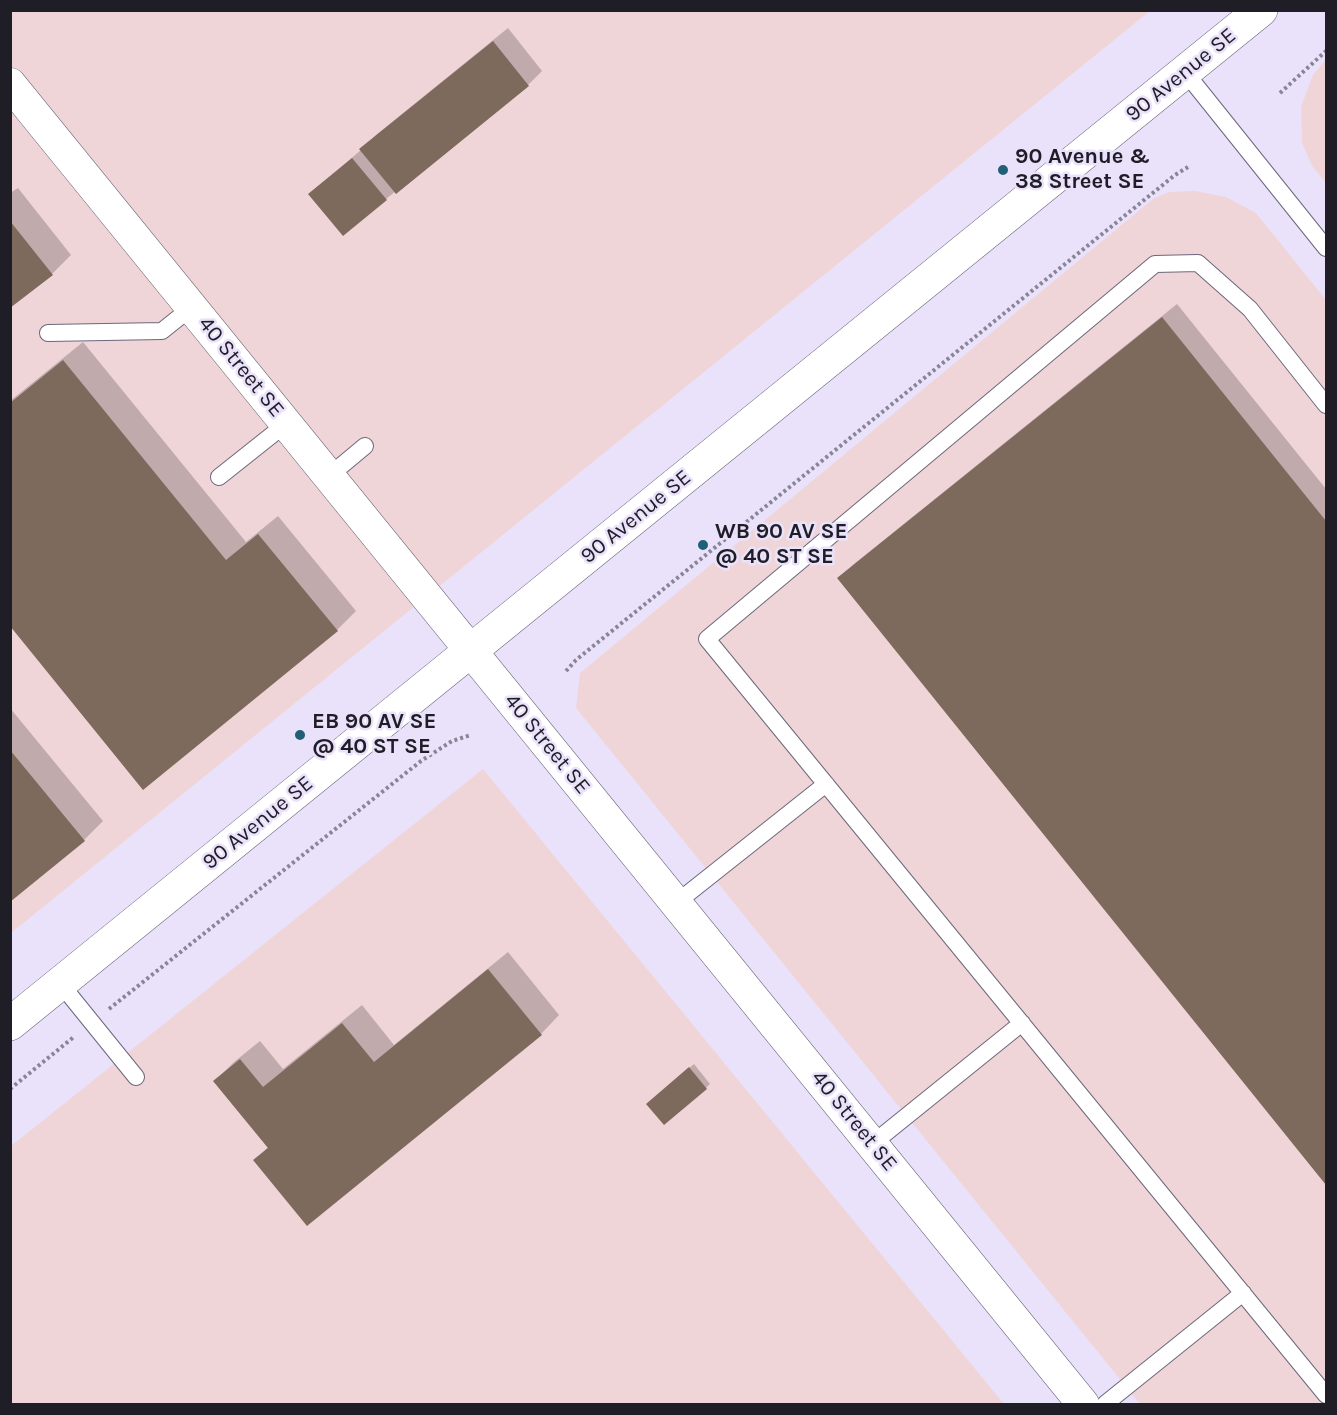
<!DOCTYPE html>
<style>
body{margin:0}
#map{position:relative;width:1337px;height:1415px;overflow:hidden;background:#e9e2fa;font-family:Karla,sans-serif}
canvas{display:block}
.frame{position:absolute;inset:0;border:12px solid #1f1d26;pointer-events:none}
</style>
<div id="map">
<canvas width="1337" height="1415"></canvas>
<div class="frame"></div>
</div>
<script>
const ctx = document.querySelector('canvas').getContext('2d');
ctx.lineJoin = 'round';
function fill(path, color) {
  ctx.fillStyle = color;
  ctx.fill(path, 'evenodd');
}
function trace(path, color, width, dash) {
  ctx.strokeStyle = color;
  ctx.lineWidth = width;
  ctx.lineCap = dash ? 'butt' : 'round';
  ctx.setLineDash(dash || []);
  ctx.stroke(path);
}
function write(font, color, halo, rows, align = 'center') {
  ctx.font = font + ' Karla,sans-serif';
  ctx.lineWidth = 5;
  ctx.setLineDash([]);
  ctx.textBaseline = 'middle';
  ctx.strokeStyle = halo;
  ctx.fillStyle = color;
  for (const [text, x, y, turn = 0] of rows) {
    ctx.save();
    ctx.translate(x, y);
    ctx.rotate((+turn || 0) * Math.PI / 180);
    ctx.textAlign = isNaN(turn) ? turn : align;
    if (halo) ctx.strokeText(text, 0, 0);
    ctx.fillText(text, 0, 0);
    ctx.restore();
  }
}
const industrial = new Path2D(`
 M11 11H1150L11 933Z
 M1326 59V183L1312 166 1302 143 1301 107 1313 75Z
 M1195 191 1226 197 1256 213 1326 300V1404H1140L576 708 580 673 1153 199 1169 192Z
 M483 769 1004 1404H11V1146Z`);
const shadow = new Path2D(`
 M508 28 542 71 528 85 386 199 310 194 362 149 376 135Z
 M18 188 71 255 52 274 10 306V193Z
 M1177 304 1326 489V1183L839 579 854 564Z
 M83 342 246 542 278 516 356 611 337 630 10 624V401Z
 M10 708 103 821 84 840 10 900Z
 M508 952 559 1015 541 1034 255 1160 268 1147 215 1081 234 1062 260 1041 283 1069 362 1005 394 1045Z
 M694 1064 710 1084 706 1088 652 1100Z`);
const building = new Path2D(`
 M493 41 529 86 396 194 359 149Z
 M352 158 387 200 343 236 308 194Z
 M10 221 53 275 10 308Z
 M1162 317 1326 521V1185L837 578Z
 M63 360 226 560 258 534 338 631 143 790 10 626V403Z
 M10 750 85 841 10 902Z
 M488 969 542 1035 307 1226 253 1160 268 1148 213 1081 240 1059 263 1087 342 1023 374 1062Z
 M689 1067 707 1089 664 1125 646 1104Z`);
const path = new Path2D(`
 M1280 93 1326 51
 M566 671 576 660 1175 175 1188 167
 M109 1009 421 761 452 741 471 735
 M10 1089 75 1036`);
const service = new Path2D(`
 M1185 72 1326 248
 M48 333 162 331 192 307
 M1326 405 1250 309 1198 263 1155 264 707 639 1326 1395
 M329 476 365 446
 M219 477 287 423
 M676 903 826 784
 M60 983 136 1077
 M872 1144 1022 1023
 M1105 1404 1243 1293`);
const minor = new Path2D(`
 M10 84 1083 1404`);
const tertiary = new Path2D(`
 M10 1024 1261 10`);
const markers = [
 [1003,170,6,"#205f75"],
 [703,545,6,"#205f75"],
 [300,735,6,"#205f75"]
];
const streetNames = [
 ["90 Avenue SE",1181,75,-39],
 ["40 Street SE",241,367,51],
 ["90 Avenue SE",636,517,-39],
 ["40 Street SE",547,744,51],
 ["90 Avenue SE",258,823,-39],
 ["40 Street SE",854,1121,51]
];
const poiNames = [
 ["90 Avenue &",1015,157],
 ["38 Street SE",1015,182],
 ["WB 90 AV SE",715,532],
 ["@ 40 ST SE",715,557],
 ["EB 90 AV SE",312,722],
 ["@ 40 ST SE",312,747]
];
fill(industrial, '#f0d5d8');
fill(shadow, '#0003');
fill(building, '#7d6a5c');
trace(service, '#6c677b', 18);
trace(minor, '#6c677b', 33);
trace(tertiary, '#6c677b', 34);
trace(path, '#8a8596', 4, [3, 3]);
trace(service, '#fff', 16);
trace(minor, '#fff', 32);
trace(tertiary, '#fff', 33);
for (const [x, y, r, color] of markers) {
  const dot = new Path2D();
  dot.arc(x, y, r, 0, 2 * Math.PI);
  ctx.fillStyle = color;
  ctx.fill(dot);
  trace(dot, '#e9e2fa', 2);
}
write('22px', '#1f1d26', '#e9e2fa', streetNames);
write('bold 22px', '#1f1d26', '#e9e2fa', poiNames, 'left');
</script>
